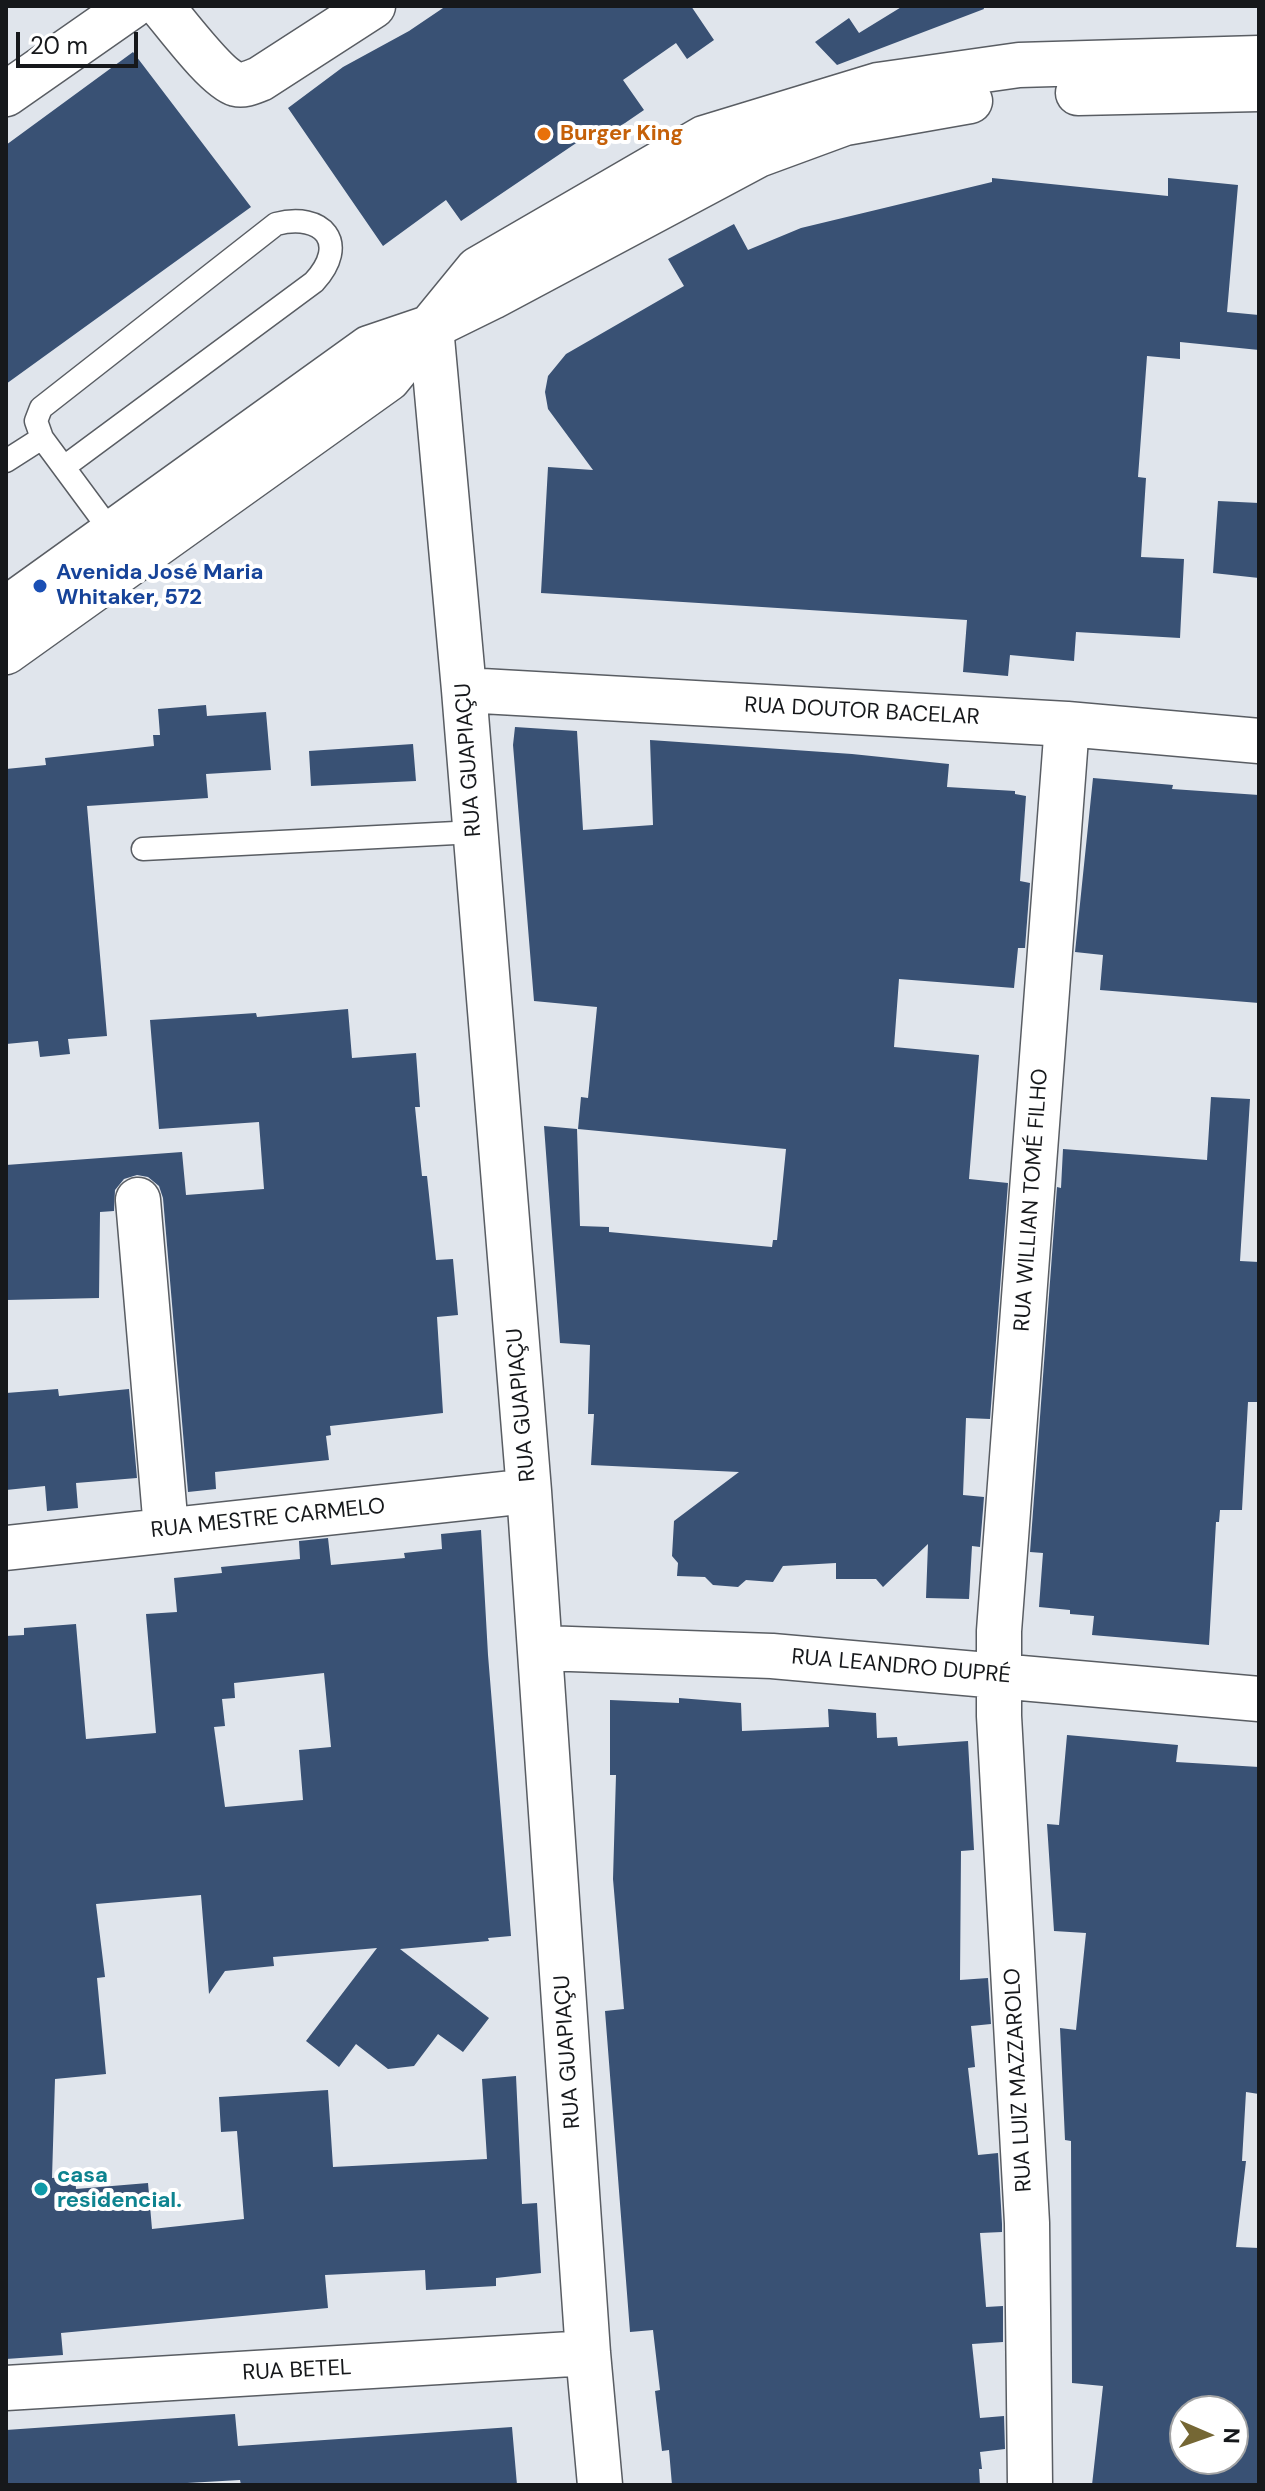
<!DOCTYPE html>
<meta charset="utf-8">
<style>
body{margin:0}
#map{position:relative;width:1265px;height:2491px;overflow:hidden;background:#e0e5ec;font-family:"DM Sans",sans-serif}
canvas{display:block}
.frame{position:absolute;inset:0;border:8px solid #16181b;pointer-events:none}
.north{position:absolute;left:1169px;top:2395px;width:80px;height:80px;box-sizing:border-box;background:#fff;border:2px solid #a2a3a4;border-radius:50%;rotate:92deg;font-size:22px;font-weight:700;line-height:32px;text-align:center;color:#16181b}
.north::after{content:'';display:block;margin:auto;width:28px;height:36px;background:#756734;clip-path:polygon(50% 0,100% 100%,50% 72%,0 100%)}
.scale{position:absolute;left:16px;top:32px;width:122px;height:36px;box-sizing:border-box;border:4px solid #16181b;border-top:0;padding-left:10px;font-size:24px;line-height:28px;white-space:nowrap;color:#16181b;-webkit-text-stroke:6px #fff;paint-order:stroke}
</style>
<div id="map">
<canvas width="1265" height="2491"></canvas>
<div class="frame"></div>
<div class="north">N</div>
<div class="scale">20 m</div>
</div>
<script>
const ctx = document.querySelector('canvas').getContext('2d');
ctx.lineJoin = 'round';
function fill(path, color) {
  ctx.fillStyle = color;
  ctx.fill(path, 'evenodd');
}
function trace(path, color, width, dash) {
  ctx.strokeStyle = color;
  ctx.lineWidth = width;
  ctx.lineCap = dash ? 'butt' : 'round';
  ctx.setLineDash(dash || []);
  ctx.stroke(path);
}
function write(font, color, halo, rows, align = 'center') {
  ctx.font = font + ' "DM Sans",sans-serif';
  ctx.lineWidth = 8;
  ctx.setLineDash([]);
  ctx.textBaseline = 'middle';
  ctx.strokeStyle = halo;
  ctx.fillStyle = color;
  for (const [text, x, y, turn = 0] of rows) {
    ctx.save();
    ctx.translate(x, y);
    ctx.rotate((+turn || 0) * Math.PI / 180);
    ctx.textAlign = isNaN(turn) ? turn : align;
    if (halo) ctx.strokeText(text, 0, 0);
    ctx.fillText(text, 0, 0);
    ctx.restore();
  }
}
const building = new Path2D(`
 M446 6H691L714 40 687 59 676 43 623 80 644 110 625 123 596 140 591 133 461 221 446 200 383 246 288 108 343 67 409 31Z
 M903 6H983L984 9 837 65 815 42 849 18 859 33Z
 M133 52 251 207 6 384V145Z
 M992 178 1168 196V178L1238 185 1227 312 1259 315V350L1180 342V359L1147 356 1138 477 1146 478 1141 557 1184 559 1180 638 1076 632 1074 661 1010 655 1008 676 963 672 967 620 541 593 548 467 593 470 548 409 545 392 548 376 566 354 684 286 668 259 734 224 748 250 801 228 992 182Z
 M1218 501 1259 503V578L1213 573Z
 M206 705 207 716 266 712 271 770 206 774 208 798 87 806 107 1036 68 1039 70 1054 40 1057 38 1041 6 1044V769L46 765 45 758 154 746 153 735H160L158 709Z
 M515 727 577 731 583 830 653 825 650 740 852 754 949 764 947 787 1015 791V794L1026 796 1020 881 1030 883 1025 948H1018L1014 988 899 979 894 1047 979 1055 969 1179 1008 1183 990 1419 966 1418 963 1495 984 1497 980 1547 972 1546 969 1599 926 1598 928 1544 883 1587 876 1579H836V1563L783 1566 773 1582 746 1580 738 1587 713 1585 705 1577 677 1576 678 1563 672 1556 674 1521 739 1472 591 1465 594 1414H588L590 1345 560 1343 544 1126 577 1129 580 1226 609 1227V1232L772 1247 773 1240H777L786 1149 578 1129 581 1097 588 1098 597 1007 534 1001 513 745Z
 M413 744 416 781 311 786 309 751Z
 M1093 778 1173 785 1172 789 1259 795V1003L1100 990 1103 955 1075 952Z
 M348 1009 352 1058 416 1053 420 1107H415L422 1176H427L436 1260 453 1259 458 1315 437 1317 443 1413 330 1426 331 1435 326 1436 329 1460 215 1472 216 1489 188 1492 163 1198 159 1186 148 1177 137 1175 124 1179 115 1190 114 1211 100 1212 99 1298 6 1300V1165L182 1152 186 1195 264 1189 259 1122 159 1129 150 1020 256 1013 257 1017Z
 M1211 1097 1250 1099 1240 1261 1259 1262V1402H1248L1242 1510H1220L1219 1522H1216L1209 1645 1092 1635 1094 1616 1070 1614V1610L1039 1607 1043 1553 1030 1552 1057 1187 1061 1188 1063 1149 1207 1160Z
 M58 1389 59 1396 129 1389 137 1478 76 1483 78 1508 47 1511 45 1486 6 1490V1393Z
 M481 1530 488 1655 511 1936 488 1938 489 1941 400 1949 489 2018 463 2052 438 2034 414 2066 388 2069 356 2044 339 2067 306 2041 377 1948 273 1957 274 1966 225 1971 209 1994 201 1895 96 1904 105 1977 97 1978 106 2074 55 2079 52 2178 75 2176 76 2189 148 2183 152 2229 244 2219 237 2131 221 2132 219 2097 328 2090 333 2167 487 2159 482 2079 516 2076 522 2204 537 2203 541 2273 496 2278V2286L426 2290 425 2270 325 2275 328 2308 61 2333 63 2355 6 2359V1636L24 1635V1628L76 1624 86 1739 156 1733 146 1614 177 1612 174 1578 222 1573 221 1567 300 1559 299 1541 328 1538 331 1565 405 1558 404 1553 442 1549 441 1534ZM324 1673 331 1747 299 1750 303 1800 225 1807 214 1727 225 1726 222 1699 235 1698 234 1683Z
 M679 1698 741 1703 742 1731 829 1727 828 1709 876 1713 877 1738 897 1737 898 1746 968 1741 974 1850 961 1851 960 1980 988 1978 991 2024 971 2026 975 2067 968 2068 978 2155 998 2153 1002 2224V2232L980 2233 986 2307 1003 2306V2342L972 2344 980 2418 1004 2416 1005 2449 980 2452 982 2469H979L980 2485H672L669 2450 662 2451 655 2391 660 2390 653 2330 630 2332 605 2011 624 2009 613 1879 616 1775H610V1700L679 1703Z
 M1067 1735 1178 1745 1176 1762 1259 1767V2094L1246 2092 1242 2161H1246L1236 2247 1259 2248V2485H1092L1103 2386 1072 2383 1071 2141 1065 2140 1060 2028 1076 2030 1086 1933 1054 1931 1047 1824 1059 1825ZM1185 2411H1233V2459H1185Z
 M235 2414 238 2446 512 2427 517 2485H241L240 2480 152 2485H6V2430Z`);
const service = new Path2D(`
 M6 461 42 438
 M64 467 314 282C350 243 323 212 276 224L41 408 36 421 42 438 113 534
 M143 849 475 832`);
const minor = new Path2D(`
 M161 6C176 23 216 78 236 84 244 86 252 82 260 79L373 6
 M6 94 132 6
 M431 327 464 690 529 1491 588 2353 600 2485
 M464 690 1067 724 1259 741
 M138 1200 166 1529
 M6 1548 529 1491
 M542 1648 772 1656 1259 1699
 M6 2388 588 2353
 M1030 2485 1027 2223 999 1716V1631L1067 724`);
const tertiary = new Path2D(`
 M1078 93 1259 89
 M6 609 369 348 431 327 492 297 758 155 845 123 970 101
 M6 652 388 379 478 269 704 138 878 85 1019 65 1259 58`);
const markers = [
 [544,134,8,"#e8710a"],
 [40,586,8,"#1a4fb4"],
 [41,2189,8,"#0f9aa8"]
];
const foodNames = [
 ["Burger King",560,134]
];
const transitNames = [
 ["Avenida José Maria",56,573],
 ["Whitaker, 572",56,598]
];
const streetNames = [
 ["RUA DOUTOR BACELAR",862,712,3],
 ["RUA GUAPIAÇU",469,760,-94],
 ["RUA WILLIAN TOMÉ FILHO",1032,1200,-86],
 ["RUA GUAPIAÇU",522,1405,-95],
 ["RUA MESTRE CARMELO",268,1519,-6],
 ["RUA LEANDRO DUPRÉ",901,1667,5],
 ["RUA GUAPIAÇU",568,2052,-94],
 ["RUA LUIZ MAZZAROLO",1019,2080,-93],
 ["RUA BETEL",297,2371,-3]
];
const cultureNames = [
 ["casa",57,2176],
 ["residencial.",57,2201]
];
fill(building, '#395174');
trace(service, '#595d63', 25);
trace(minor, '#595d63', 47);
trace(tertiary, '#595d63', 47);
trace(service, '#fff', 22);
trace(minor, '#fff', 44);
trace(tertiary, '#fff', 44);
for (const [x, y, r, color] of markers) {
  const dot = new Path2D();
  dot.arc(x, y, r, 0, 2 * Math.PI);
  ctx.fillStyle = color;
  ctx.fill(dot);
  trace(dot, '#fff', 3);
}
write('bold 22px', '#c56008', '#fff', foodNames, 'left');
write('bold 22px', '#164399', '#fff', transitNames, 'left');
write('22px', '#16181b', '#fff', streetNames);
write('bold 22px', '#0d838f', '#fff', cultureNames, 'left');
</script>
